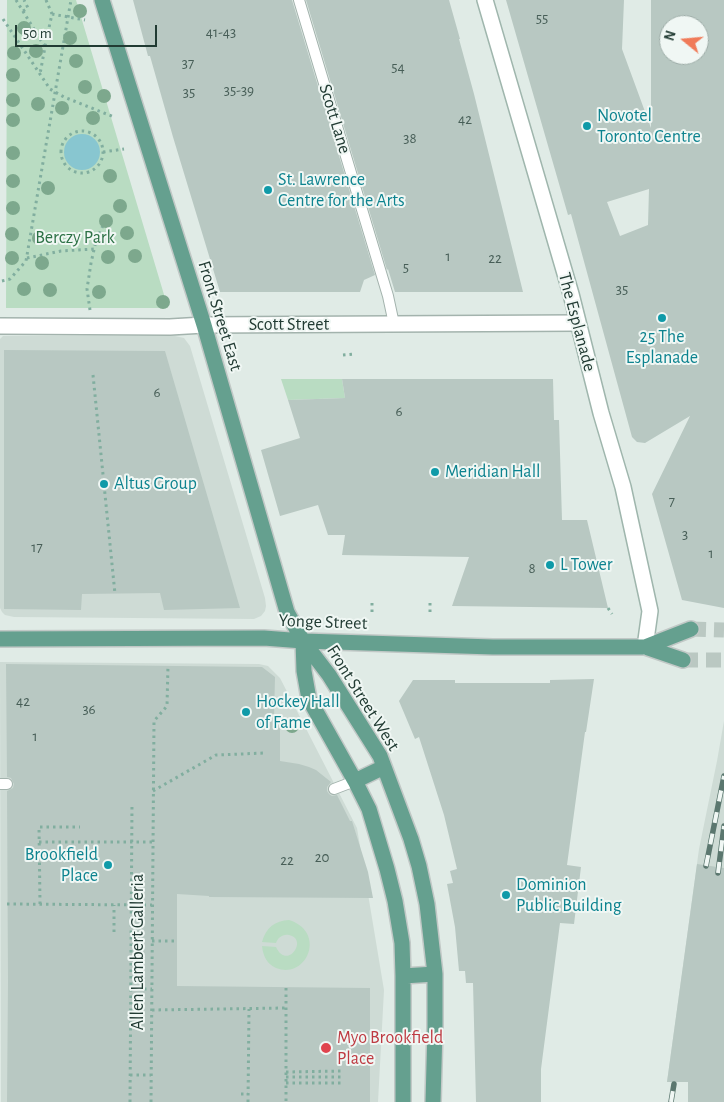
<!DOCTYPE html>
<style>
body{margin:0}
#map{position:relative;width:724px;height:1102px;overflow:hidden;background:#e0ebe6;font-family:"Alegreya Sans",sans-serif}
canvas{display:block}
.north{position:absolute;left:659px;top:15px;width:50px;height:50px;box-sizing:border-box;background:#f0f7f4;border:1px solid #9daca7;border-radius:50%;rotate:287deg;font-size:14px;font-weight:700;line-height:20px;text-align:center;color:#213b33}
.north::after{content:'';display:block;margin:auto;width:18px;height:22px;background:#f07b59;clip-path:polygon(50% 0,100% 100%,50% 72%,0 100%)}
.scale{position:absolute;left:15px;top:25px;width:142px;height:22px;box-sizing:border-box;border:2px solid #213b33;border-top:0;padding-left:6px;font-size:15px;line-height:18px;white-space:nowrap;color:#213b33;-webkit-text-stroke:4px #f0f7f4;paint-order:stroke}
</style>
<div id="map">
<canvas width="724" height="1102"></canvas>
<div class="north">N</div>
<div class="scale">50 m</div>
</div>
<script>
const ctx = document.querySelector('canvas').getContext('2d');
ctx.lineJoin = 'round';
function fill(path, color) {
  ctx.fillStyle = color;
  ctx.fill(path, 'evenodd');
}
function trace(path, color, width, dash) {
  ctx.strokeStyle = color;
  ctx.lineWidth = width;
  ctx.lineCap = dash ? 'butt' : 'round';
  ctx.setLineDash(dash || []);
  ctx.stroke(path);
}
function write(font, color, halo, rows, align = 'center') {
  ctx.font = font + ' "Alegreya Sans",sans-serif';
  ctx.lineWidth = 4;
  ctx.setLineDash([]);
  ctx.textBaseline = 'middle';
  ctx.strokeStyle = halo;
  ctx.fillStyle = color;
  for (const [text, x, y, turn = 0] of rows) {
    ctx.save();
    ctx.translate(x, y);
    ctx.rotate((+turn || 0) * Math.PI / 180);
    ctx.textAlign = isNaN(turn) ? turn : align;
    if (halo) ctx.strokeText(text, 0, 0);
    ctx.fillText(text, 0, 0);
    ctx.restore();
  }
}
const built = new Path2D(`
 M3 336H175L184 338 190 346 265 598 266 606 265 611 261 616 254 619 14 617 5 615 2 612 0 608V339Z
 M0 662 259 664 268 666 280 678 357 828 384 990 378 1102H1Z
 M724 721V1082H667L699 849 717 761Z`);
const green = new Path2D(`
 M7 0H76L168 308H6Z
 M281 379H342L345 398 288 400Z
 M289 920C327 932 307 980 276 968 267 964 263 956 262 946L276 947C287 971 309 939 289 935 282 934 278 938 276 943L262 942C266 927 275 921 289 920Z`);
const water = new Path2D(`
 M64 152a18 18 0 1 1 36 0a18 18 0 1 1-36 0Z`);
const building = new Path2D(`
 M133 0H292L375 275 364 280 360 292H220L173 137 150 56H148Z
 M306 0H449L460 39H459L474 94 523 292H395L388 269 387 270Z
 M506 0H624L622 49 651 128V0H724V608L682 600 652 494 690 416 645 443 637 442 632 437 571 214 568 215ZM669 25H699V55H669ZM649 189 648 225 620 236 607 202Z
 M4 350 165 351 240 608 164 610 160 593 82 594 81 610 4 609Z
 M342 379H553L554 420H559L562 520H587L608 608 452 606 469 557 342 555 345 535H328L318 505 280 516 261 450 300 438 288 400 345 398Z
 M6 664 262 667 275 677 274 719 280 727V761L299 764 309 767 316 770 331 782 327 787V791L329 794 332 796 337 795 350 821H352L368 872 373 898 209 897V896L177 894V986L370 988V1102H7L8 982 7 791 13 788 14 784 11 778 7 777Z
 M594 679 586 732H585L567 865 581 867 574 924 560 923 541 1069V1102H476L473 983H466L465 971H459L455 927 447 884 453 883 450 871 457 869 444 815 419 737 415 739 399 701 413 680H455V683H550V680Z
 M697 864 724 868V1102H688V1082H667Z`);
const primaryTunnel = new Path2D(`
 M691 629 724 630
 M683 660H724`);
const path = new Path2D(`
 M16 0 45 47 40 74
 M23 11 28 8 24 0
 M52 14 85 20
 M3 19 50 89 55 92 64 97 114 117
 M45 46 52 14 46 0
 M61 152a21 21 0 1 1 42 0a21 21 0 1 1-42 0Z
 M103 152 124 149
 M27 258 61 251 94 249
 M2 281 10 279 26 261 71 0
 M90 310 87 289 91 263 96 241 104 223
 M343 355 354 354
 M93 375 115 594
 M608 608 612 614
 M372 612V599
 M430 612V603
 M153 791 216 755 265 753
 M39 842H153
 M7 904 152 905
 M40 904 39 827H80
 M114 932V905
 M152 941H177
 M286 988V1102
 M131 989H152
 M152 1010 286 1008
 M286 1072 341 1071
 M130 1075H151
 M286 1077H342
 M286 1083H342
 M241 1094H248
 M130 1102 132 803
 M151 1102 154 721 167 706 168 665
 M248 1102 249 1009`);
const lane = new Path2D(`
 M299 0 388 296 394 324
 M0 784H7
 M334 789 355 781`);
const street = new Path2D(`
 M0 326 170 327 204 325 577 323`);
const secondary = new Path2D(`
 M485 0 571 294 601 413 623 487 650 611 645 647`);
const primary = new Path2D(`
 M102 0 204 325 287 612 303 641 329 675 380 756 411 839 419 866 427 904 435 974V1028L433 1102
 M0 639 264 638 303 641 493 647H645L691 629
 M303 641 304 671 309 699 355 781 369 809 387 869 395 901 402 943 403 976V1102
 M645 647 683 660
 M355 781 384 767
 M403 976 435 974`);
const rail = new Path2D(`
 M706 866 724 776
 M718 873 724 826
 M671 1102 674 1084`);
const trees = [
 [80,11],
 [24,28],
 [70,38],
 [36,51],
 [14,53],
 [76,61],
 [13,75],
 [85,87],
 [104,96],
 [13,100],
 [38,104],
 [62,108],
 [93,118],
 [13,120],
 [13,153],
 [110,176],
 [13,181],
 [48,188],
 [120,206],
 [13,208],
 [106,221],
 [127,233],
 [12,234],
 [39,238],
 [135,256],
 [108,257],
 [12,258],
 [42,263],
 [24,289],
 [50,290],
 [99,292],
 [163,302],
 [292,726]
];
const markers = [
 [587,126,5,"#0f9aa8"],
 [268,190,5,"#0f9aa8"],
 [662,318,5,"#0f9aa8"],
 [435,472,5,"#0f9aa8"],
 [104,484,5,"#0f9aa8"],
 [550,565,5,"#0f9aa8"],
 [246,712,5,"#0f9aa8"],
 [108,865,5,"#0f9aa8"],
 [506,895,5,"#0f9aa8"],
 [326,1048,6,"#e0444e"]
];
const numberNames = [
 ["55",542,18],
 ["41-43",221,32],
 ["37",188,63],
 ["54",398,67],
 ["35-39",239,90],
 ["35",189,92],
 ["42",465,119],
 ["38",410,138],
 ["1",448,256],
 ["22",495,258],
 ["5",406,267],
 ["35",622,289],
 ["6",157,392],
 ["6",399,411],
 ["7",672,501],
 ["3",685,534],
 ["17",37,547],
 ["1",711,553],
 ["8",532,568],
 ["42",23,701],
 ["36",89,709],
 ["1",35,736],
 ["20",322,857],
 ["22",287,860]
];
const cultureNames = [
 ["Novotel",597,116],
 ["Toronto Centre",597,137],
 ["St. Lawrence",278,180],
 ["Centre for the Arts",278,201],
 ["25 The",662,337,"center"],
 ["Esplanade",662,358,"center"],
 ["Meridian Hall",445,472],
 ["Altus Group",114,484],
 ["L Tower",560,565],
 ["Hockey Hall",256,702],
 ["of Fame",256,723],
 ["Brookfield",98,855,"right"],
 ["Place",98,876,"right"],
 ["Dominion",516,885],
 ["Public Building",516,906]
];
const streetNames = [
 ["Scott Lane",335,119,73],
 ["Front Street East",220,316,73],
 ["The Esplanade",577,322,75],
 ["Scott Street",289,325],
 ["Yonge Street",323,622,2],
 ["Front Street West",363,698,58],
 ["Allen Lambert Galleria",138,952,-90]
];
const parkNames = [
 ["Berczy Park",75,238]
];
const healthNames = [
 ["Myo Brookfield",337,1038],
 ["Place",337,1059]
];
fill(built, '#cedbd5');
fill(green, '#b9dcc2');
fill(water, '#88c6d0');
fill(building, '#b8c8c2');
trace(primaryTunnel, '#bac8c2', 15, [15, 8]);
trace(lane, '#a3b3ad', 12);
trace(street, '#a3b3ad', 18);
trace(secondary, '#9fb6ad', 18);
trace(primary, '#c1c8c6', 18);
trace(path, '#81ae9f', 3, [2.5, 4]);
trace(lane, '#fff', 10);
trace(street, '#fff', 15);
trace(secondary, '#fff', 15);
trace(primary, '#65a08f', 15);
trace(rail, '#5b776f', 5.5);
trace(rail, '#f0f7f4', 4, [11]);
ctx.fillStyle = '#7da88d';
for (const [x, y] of trees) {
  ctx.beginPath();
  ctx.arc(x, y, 7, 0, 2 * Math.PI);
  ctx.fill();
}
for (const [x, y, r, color] of markers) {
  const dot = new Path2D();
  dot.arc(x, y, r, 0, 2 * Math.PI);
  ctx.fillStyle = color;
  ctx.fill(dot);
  trace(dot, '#f0f7f4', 2);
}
write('15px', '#475e57', null, numberNames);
write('18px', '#0d838f', '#f0f7f4', cultureNames, 'left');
write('18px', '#213b33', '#f0f7f4', streetNames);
write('18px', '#2c7145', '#f0f7f4', parkNames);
write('18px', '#be3a42', '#f0f7f4', healthNames, 'left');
</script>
